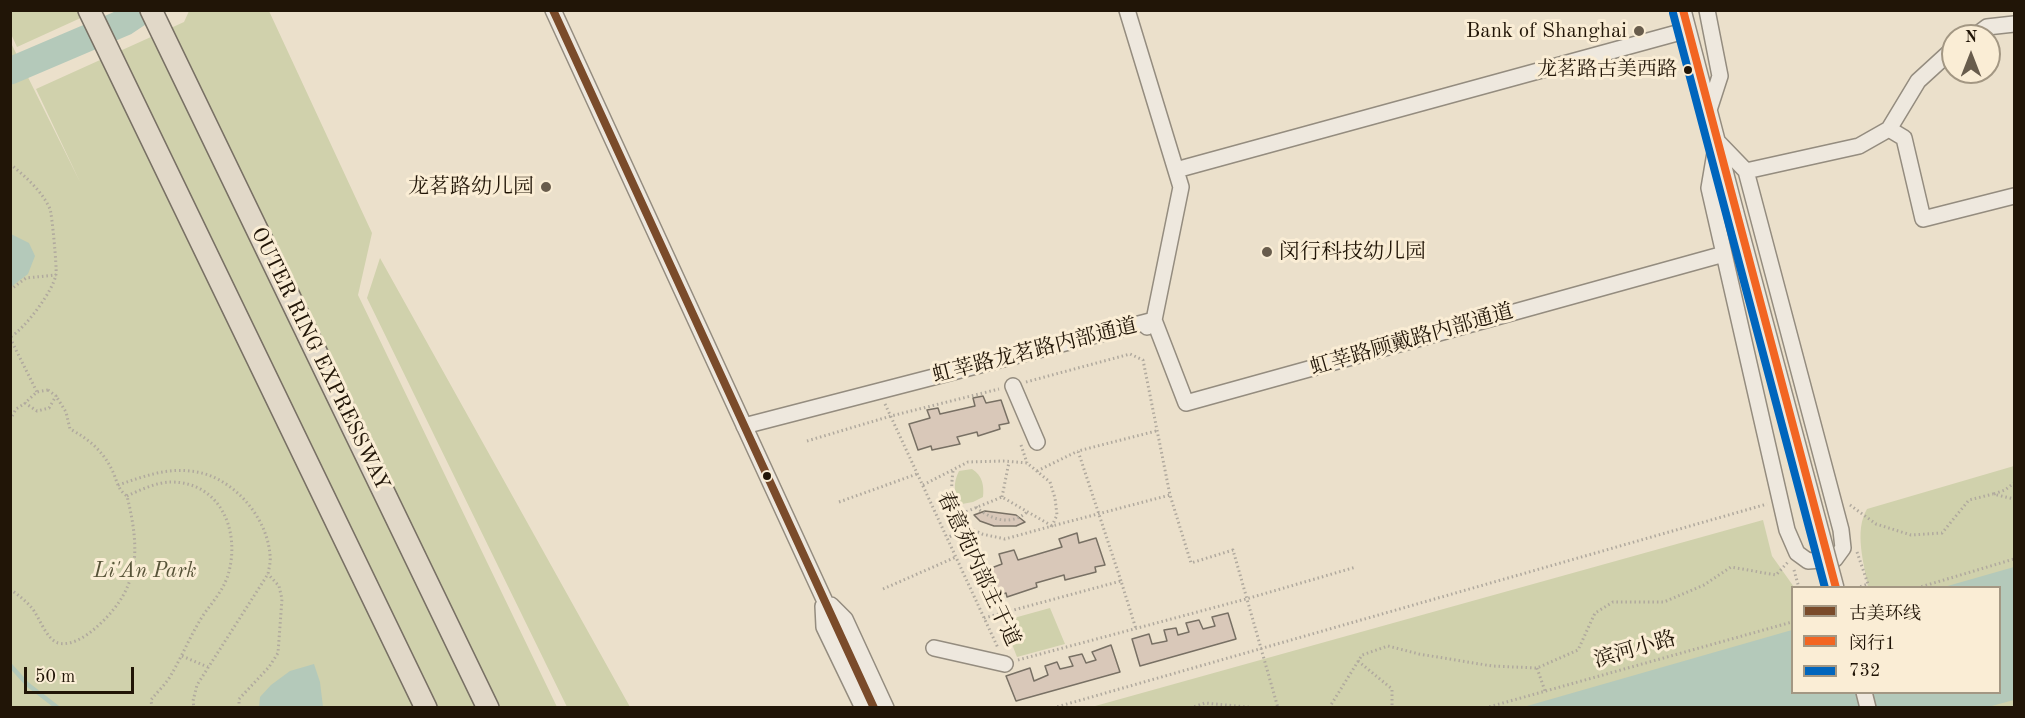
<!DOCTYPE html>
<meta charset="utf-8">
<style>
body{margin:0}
#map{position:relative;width:2025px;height:718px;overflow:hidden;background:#ebe0cb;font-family:"Old Standard TT","Noto Serif SC",serif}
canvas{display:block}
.frame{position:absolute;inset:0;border:12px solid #211507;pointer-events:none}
.legend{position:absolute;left:1791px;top:586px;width:210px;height:108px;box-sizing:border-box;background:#faedd5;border:2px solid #a39783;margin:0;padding:8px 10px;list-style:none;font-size:18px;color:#211507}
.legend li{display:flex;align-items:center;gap:12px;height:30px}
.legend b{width:30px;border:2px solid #a39783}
.north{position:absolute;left:1941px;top:24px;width:60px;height:60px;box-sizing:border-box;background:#faedd5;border:2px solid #a39783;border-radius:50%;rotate:0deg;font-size:16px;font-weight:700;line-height:24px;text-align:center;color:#211507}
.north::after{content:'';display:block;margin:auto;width:21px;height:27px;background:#685c4c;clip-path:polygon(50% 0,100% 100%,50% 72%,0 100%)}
.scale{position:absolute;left:24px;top:667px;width:110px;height:27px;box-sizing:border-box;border:3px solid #211507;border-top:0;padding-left:8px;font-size:18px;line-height:21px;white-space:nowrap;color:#211507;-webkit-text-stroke:4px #faedd5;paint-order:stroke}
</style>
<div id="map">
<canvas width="2025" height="718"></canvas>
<div class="frame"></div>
<ul class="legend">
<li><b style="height:8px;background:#7a4b2a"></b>古美环线</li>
<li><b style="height:8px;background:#f26522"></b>闵行1</li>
<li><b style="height:8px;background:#0065bd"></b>732</li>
</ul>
<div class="north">N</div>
<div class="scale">50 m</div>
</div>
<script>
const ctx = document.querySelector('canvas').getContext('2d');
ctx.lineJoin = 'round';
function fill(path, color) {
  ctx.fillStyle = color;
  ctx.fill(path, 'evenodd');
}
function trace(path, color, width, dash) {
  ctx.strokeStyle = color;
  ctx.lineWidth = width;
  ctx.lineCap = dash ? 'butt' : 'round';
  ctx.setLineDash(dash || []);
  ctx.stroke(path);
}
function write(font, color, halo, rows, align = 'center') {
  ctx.font = font + ' "Old Standard TT","Noto Serif SC",serif';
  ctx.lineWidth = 6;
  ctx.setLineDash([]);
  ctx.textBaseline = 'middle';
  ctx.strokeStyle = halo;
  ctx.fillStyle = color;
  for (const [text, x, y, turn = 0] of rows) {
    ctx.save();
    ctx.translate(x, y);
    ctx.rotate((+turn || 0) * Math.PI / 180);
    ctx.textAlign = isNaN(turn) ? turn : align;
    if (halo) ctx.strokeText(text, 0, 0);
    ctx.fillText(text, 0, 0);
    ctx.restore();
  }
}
const green = new Path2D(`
 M11 11H96L17 47 11 34Z
 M189 11H269L372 233 358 295 557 707H11L10 41 80 182 36 89 184 22Z
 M380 258 630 707H567L367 298Z
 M2014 466V707H1901L2000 692V588L1868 587C1864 563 1854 531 1867 509Z
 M972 469C983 476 984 486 983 497L973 502 962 504C953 494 953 483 959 471Z
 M1763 520 1772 556 1794 587 1792 588V692L1832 708H1088Z
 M1050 608 1065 644 1017 657 1003 621Z`);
const water = new Path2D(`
 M11 234 29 243 35 256 28 274 11 287Z
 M2014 567V700L1988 707 1520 708 1792 630V692H2000V588L1944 587Z
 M314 664 320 682 323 707H259L260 697 271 685 290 671Z`);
const stream = new Path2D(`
 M10 665 27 684 58 708`);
const river = new Path2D(`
 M10 71 125 22 143 10`);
const building = new Path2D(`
 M983 396 986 403 1001 400 1009 423 999 425 1000 429 978 436 977 432 957 437 960 444 932 450 931 446 918 450 909 424 930 418 927 410 938 408 940 414 975 406 973 398Z
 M985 511 1016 515 1025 522 1016 526H994L980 521 974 515Z
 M1077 533 1079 543 1096 538 1105 565 1095 567 1096 572 1065 580 1064 575 1036 583 1037 587 1007 597 1006 593 995 596 986 570 1002 564 999 554 1014 550 1018 560 1062 547 1059 539Z
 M1228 613 1236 639 1140 666 1132 639 1149 634 1152 644 1167 641 1164 630 1176 628 1178 635 1189 632 1186 623 1199 620 1203 629 1215 626 1212 617Z
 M1111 645 1120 672 1016 701 1006 676 1030 668 1034 681 1048 675 1045 666 1057 662 1060 669 1073 666 1069 657 1082 654 1086 663 1096 660 1092 652Z`);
const path = new Path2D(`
 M10 164C25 176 42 191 50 209 52 215 57 267 56 274 54 290 24 330 10 337
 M10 290 26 278 56 275
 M10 338 37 392
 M1026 382 1130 354 1143 360 1170 495 1191 563 1233 550 1278 708
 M48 390 56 396 49 408 37 411 25 403 37 392Z
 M885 404 998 648
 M10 420 16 409 24 404
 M807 441 891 416 999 389
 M1021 445 1027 463
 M953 471C950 496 951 508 968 527
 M1037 471 1078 451
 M118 485C142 477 165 468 190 471 230 474 267 515 270 555 271 561 269 568 268 574L197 685 193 701 194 708
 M923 485 968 462 1003 461 1027 463 1050 482 1055 498 1057 515 1052 526 1005 539 982 534 968 527 947 538
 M1994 494 2005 490 2014 483
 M127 496C140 490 157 482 171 482 221 482 241 532 228 575 222 594 208 606 199 622 189 639 181 658 171 675 166 684 157 692 151 700L152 708
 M1002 497 1009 462
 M839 502 917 474
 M1850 505 1876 524 1911 535 1942 533 1969 500 1993 494 2014 499
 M976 507C991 520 1011 526 1027 512
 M958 515 1002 497 1052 526 1170 495
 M1794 570 1799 588
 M1121 581 1078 451 1156 431
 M1856 588 1868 584 1857 552
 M1917 588 2014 559
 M10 589C18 595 25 600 31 607 40 617 45 638 58 643 70 646 83 638 92 631 140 591 141 553 127 496 118 490 117 481 113 472 104 452 89 439 70 429L66 412 56 396
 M883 589 956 557
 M984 618 1121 581 1136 629
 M182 656 208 667
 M1018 660 1246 599 1356 567
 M1358 661 1392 689V708
 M1537 668 1545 691
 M239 708V699L269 667 278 653 282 599 279 586 268 574
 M1053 708 1767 504
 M1190 708 1205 703 1257 708
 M1329 708 1362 655 1388 646 1419 654 1492 666 1537 668 1578 650 1595 613 1613 602H1664L1704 585 1731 567 1776 575 1788 562
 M1485 708 1792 622`);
const minor = new Path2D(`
 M553 10 874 708
 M1683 10 1736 213
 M1707 10 1720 76 1709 110
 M1975 36 1987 27 2014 24
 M1889 129 1904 138 1923 219 2014 196
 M1717 141 1746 171 1841 530 1843 548 1835 559 1808 561 1797 553 1787 530 1709 188Z
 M1176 170 1688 30
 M1746 171 1859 146 1889 129 1918 81 1953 49
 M1147 327 1154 320 1186 403 1724 254
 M1013 386 1037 442
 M744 426 1154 320 1181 187 1127 10
 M831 605 845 619 886 708
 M823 606 824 627 863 708
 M934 648 1005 664
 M1864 692 1868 708`);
const highway = new Path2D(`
 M89 10 426 708
 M151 10 488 708`);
const minorBridge = new Path2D(`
 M1736 213 1836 588`);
const bus1 = new Path2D(`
 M553 10 874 708`);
const bus2 = new Path2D(`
 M1683 10 1836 588`);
const bus3 = new Path2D(`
 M1673 13 1825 588`);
const markers = [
 [1639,31,6,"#685c4c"],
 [1688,70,5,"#211507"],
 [546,187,6,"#685c4c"],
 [1267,252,6,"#685c4c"],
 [767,476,5,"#211507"]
];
const busNames = [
 ["龙茗路古美西路",1677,70]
];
const poiNames = [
 ["Bank of Shanghai",1627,31],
 ["龙茗路幼儿园",534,187],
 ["闵行科技幼儿园",1279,252,"left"]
];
const streetNames = [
 ["虹莘路顾戴路内部通道",1412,340,-16],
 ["虹莘路龙茗路内部通道",1035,351,-14],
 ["OUTER RING EXPRESSWAY",320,359,64],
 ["春意苑内部主干道",978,569,65],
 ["滨河小路",1635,650,-16]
];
const parkNames = [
 ["Li'An Park",145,571]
];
fill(green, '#d0d1ac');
fill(water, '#b4c9ba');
trace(stream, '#b4c9ba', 4.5);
trace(river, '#b4c9ba', 27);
fill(building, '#d9c8b9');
trace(building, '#787064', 1.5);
trace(minor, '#948c7f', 18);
trace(highway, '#787064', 24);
trace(path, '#b0a99e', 3, [1.5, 3]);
trace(minor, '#eee8de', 15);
trace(highway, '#e1d8c8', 21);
trace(minorBridge, '#948c7f', 18, []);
trace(minorBridge, '#eee8de', 15);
trace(bus1, '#7a4b2a', 8);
trace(bus2, '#f26522', 8);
trace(bus3, '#0065bd', 8);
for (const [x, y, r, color] of markers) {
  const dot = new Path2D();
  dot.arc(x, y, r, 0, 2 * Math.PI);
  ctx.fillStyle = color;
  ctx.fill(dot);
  trace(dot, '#faedd5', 2);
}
write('20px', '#211507', '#faedd5', busNames, 'right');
write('21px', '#211507', '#faedd5', poiNames, 'right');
write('21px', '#211507', '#faedd5', streetNames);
write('italic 21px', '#575338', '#faedd5', parkNames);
</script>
